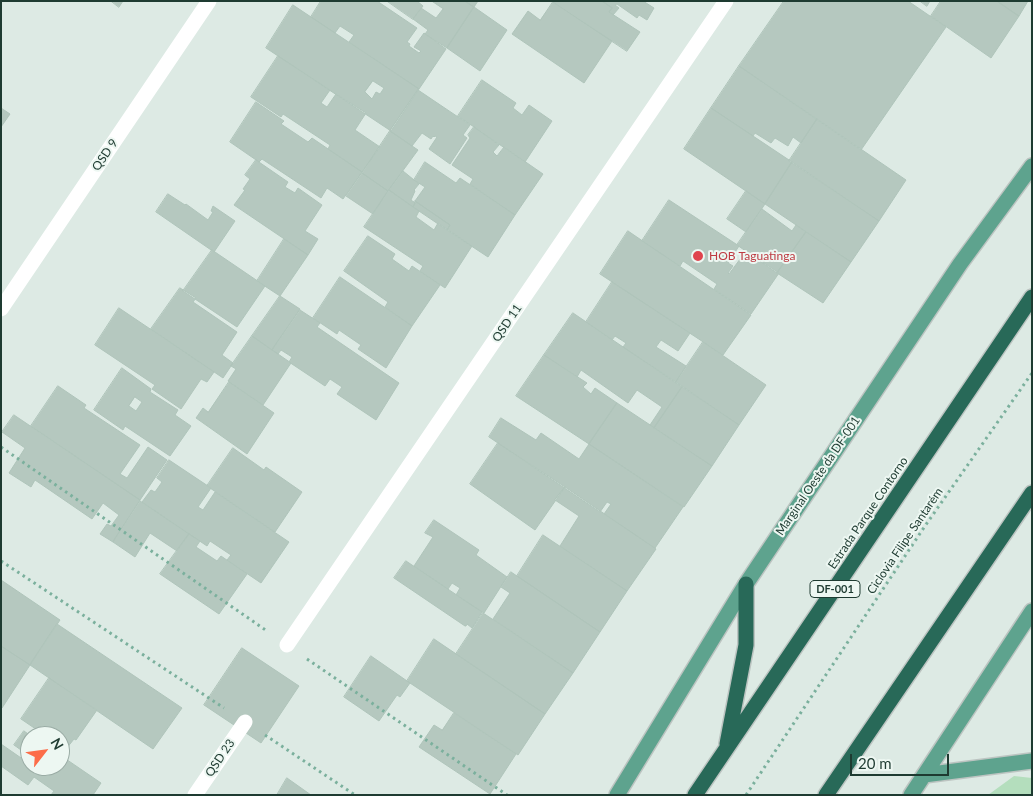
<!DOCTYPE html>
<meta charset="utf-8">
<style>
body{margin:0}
#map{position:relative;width:1033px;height:796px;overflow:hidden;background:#ddeae4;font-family:Lato,sans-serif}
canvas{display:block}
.frame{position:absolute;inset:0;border:2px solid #1e3b31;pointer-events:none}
.north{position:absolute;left:20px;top:726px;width:50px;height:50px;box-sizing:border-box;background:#edf7f2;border:1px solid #9aaca5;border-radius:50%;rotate:60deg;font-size:14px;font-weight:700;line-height:20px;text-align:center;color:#1e3b31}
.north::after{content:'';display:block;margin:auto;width:18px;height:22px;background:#fc6d49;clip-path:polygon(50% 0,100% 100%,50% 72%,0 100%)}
.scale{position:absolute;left:850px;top:754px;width:99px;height:22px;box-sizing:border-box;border:2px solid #1e3b31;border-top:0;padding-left:6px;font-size:15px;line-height:18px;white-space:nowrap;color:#1e3b31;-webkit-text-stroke:4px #edf7f2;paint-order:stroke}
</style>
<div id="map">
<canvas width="1033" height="796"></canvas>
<div class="frame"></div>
<div class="north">N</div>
<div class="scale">20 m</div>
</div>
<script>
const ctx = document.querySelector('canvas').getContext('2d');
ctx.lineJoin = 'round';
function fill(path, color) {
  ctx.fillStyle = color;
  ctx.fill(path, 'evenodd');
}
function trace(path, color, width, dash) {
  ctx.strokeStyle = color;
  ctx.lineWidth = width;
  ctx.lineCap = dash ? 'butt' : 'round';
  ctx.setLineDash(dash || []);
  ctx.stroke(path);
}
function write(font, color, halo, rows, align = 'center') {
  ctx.font = font + ' Lato,sans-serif';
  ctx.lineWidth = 4;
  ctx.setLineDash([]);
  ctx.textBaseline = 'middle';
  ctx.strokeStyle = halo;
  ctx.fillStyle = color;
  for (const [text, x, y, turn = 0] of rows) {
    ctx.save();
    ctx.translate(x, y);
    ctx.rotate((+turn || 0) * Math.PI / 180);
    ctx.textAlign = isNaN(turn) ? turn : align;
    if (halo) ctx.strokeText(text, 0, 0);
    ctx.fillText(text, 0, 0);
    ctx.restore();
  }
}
const green = new Path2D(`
 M1014 776 1032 778V795H988Z`);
const building = new Path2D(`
 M111 1H123L119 7Z
 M321 1H377L417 28 407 42 410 44 409 46 419 53 421 51 414 47 424 33 446 49 419 89 349 42 354 35 340 26 335 33 311 17Z
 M387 1H417L423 6 413 19Z
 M432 1H465L474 7 447 48 425 34 428 30 413 19 421 8 436 18 443 9Z
 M465 1H478L474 7Z
 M552 1H602L612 8 609 12 640 32 627 51Z
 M602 1H643L654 8 647 20 639 15 637 18 617 4 615 5 619 8 613 15 609 12 612 8Z
 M784 1H908L946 27 861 150 739 66Z
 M920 1H930L927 6Z
 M941 1H997L1019 16 991 58 931 16Z
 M997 1H1028L1019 16Z
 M553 2 612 41 584 83 512 34 528 11 540 20Z
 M293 5 419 89 391 131 266 48ZM373 81 384 88 380 94 376 92 372 99 365 92Z
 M474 7 507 30 480 71 447 48Z
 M278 56 330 90 321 103 327 107 336 94 366 113 355 130 380 147 362 172 328 149 330 145 283 114 281 117 251 97Z
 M739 66 817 119 801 143 793 137 788 146 775 138 771 143 755 133 753 136 711 108Z
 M482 80 516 103 513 108 522 115 529 105 552 121 525 162 458 116Z
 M418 90 470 125 463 135 467 138 450 164 429 149 437 137 435 136 434 137 433 136 431 139 422 133 412 146 390 131Z
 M256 102 284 121 281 124 308 142 312 138 362 172 343 199 327 188 321 198 262 159 259 162 230 142Z
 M1 108 10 114 1 127Z
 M711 108 792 162 765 204 684 149Z
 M817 119 906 180 879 221 789 161Z
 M474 127 499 145 493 152 497 156 504 147 543 174 515 215 470 184 473 179 452 165 470 138 468 135Z
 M390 131 418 150 388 191 362 173Z
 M256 160 288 182 285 187 295 193 298 188 322 205 305 231 318 239 308 255 234 205 245 190 243 189 250 179 245 175Z
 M425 162 456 183 460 178 515 215 488 257 447 230 450 225 415 201 425 187 414 180Z
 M792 162 879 221 851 262 765 204Z
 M403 171 419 184 414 190 415 191 411 200 415 203 413 207 389 190Z
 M362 173 388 191 373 214 346 196Z
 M389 190 419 211 416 217 434 230 438 223 472 246 445 288 420 271 423 266 364 227Z
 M746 191 765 204 746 232 727 219Z
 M168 194 185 205 186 204 208 220 213 212 211 211 213 206 235 221 214 252 156 212Z
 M669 200 739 246 728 263 733 266 728 273 729 274 746 251 779 273 751 314 714 289 717 284 683 261 680 266 642 241Z
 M415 201 450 225 447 230 413 207 415 203 414 202Z
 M762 209 792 231 796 225 806 232 777 273 737 245Z
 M628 231 751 315 723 355 600 274Z
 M806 232 851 262 823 303 777 273Z
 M368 236 395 254 392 259 409 271 412 266 440 285 412 326 385 307 388 302 344 271Z
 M284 239 308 255 280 296 257 281Z
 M212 250 265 286 237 327 183 291Z
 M340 277 412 326 386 368 358 349 361 345 339 330 337 334 313 318Z
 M612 282 690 333 678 351 661 340 656 347 686 366 676 382 623 347 626 343 615 336 612 340 586 322Z
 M180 288 196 298 193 302 237 332 222 355 233 363 223 378 151 329Z
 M280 296 300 309 272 350 252 336Z
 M119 308 214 372 207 382 201 379 181 409 152 389 155 385 95 345Z
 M300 310 320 323 317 327 399 383 376 420 337 394 342 387 330 379 325 386 289 362 292 357 281 350 278 354 272 350Z
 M573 313 682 387 654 428 650 425 662 407 637 390 628 403 581 370 577 377 544 355Z
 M252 336 291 363 263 405 228 381 236 369 231 366Z
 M703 342 766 385 739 425 676 382Z
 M544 355 587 383 583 387 591 394 595 388 617 403 589 444 516 396Z
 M122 368 151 389 150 392 178 410 175 415 191 426 170 456 125 426 123 430 94 410ZM135 397 142 402 136 411 129 406Z
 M229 382 274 413 247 454 196 418 203 408 208 412Z
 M58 386 86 405 84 408 140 445 120 474 127 478 148 447 167 460 140 500 31 426Z
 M682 387 739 425 712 466 654 428Z
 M617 403 712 466 684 507 589 444Z
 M14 415 140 500 113 542 100 534 107 524 111 526 119 515 103 503 92 519 35 480 31 487 9 473 25 448 2 432Z
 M501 418 536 440 541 433 579 459 589 444 683 507 655 548 604 514 611 504 607 502 600 512 489 437Z
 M498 443 565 487 535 530 470 484Z
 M233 448 264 470 266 467 302 492 275 532 207 486Z
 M169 460 211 488 198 507 203 510 215 492 289 542 261 583 227 560 231 555 210 541 207 546 142 502 151 490 155 492 162 482 157 478Z
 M565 487 656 549 627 591 560 546 579 516 555 500Z
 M140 501 189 534 177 551 150 533 135 557 113 542Z
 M434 520 479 550 476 555 507 577 484 613 456 595 460 588 452 583 448 589 414 566 433 537 425 533Z
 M189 534 200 541 196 547 217 561 221 556 247 574 219 614 160 574Z
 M543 535 627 591 600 632 517 576Z
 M406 561 482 612 472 628 467 624 466 626H465L394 578Z
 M511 572 600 632 573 673 493 619 510 593 501 587Z
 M1 580 60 620 30 665 1 646Z
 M483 613 573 673 545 714 456 654Z
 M57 624 182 708 153 749 30 665Z
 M434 639 545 714 518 755 407 681Z
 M1 646 30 665 2 708 1 707Z
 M242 648 299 686 261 743 204 705Z
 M371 656 410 683 400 697 397 695 379 721 344 697Z
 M49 678 97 710 76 740 74 739 66 749 60 745V736H46L21 719Z
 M454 713 516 754 490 794 419 747 434 725 442 730Z
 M24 731 31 736H30V766H60V755L101 783 93 795H51L54 791 34 777 28 785 1 766V744L24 760 28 755 14 745Z
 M287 778 311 795H277Z`);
const path = new Path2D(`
 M1 447 267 631
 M1 561 224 708
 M307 659 507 795
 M265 735 355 795
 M746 795 925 526 1032 373`);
const minor = new Path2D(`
 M1 309 209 1
 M287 645 726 1
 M195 795 245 722`);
const major = new Path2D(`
 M924 775 1032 761
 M617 795 746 584 960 264 1032 166
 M911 795 1032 611`);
const highway = new Path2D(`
 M727 744 746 645V584
 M695 795 1032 297
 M826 795 1032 493`);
const markers = [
 [698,256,6,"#e0444e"]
];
const shields = [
 [835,589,50]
];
const shieldNames = [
 ["DF-001",835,589]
];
const streetNames = [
 ["QSD 9",105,155,-56],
 ["QSD 11",507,323,-56],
 ["Marginal Oeste da DF-001",818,476,-56],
 ["Estrada Parque Contorno",868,513,-56],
 ["Ciclovia Filipe Santarém",905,541,-56],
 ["QSD 23",220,758,-56]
];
const healthNames = [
 ["HOB Taguatinga",709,256]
];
fill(green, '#b4debd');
fill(building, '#b5c8bf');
trace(building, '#afc4ba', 1);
trace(major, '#bcc4c1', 18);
trace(highway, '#bcc4c1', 18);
trace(path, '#7bb09d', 3, [2.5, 4]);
trace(minor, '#fff', 15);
trace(major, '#5ea38e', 15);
trace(highway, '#286958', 15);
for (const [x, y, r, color] of markers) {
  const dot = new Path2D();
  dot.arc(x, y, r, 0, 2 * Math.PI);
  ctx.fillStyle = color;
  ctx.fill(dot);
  trace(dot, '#edf7f2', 2);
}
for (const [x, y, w] of shields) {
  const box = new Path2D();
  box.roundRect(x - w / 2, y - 8.5, w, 17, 4);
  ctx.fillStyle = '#edf7f2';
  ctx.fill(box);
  trace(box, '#1e3b31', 1);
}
write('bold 11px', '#1e3b31', null, shieldNames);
write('12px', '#1e3b31', '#edf7f2', streetNames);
write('12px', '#be3a42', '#edf7f2', healthNames, 'left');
</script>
